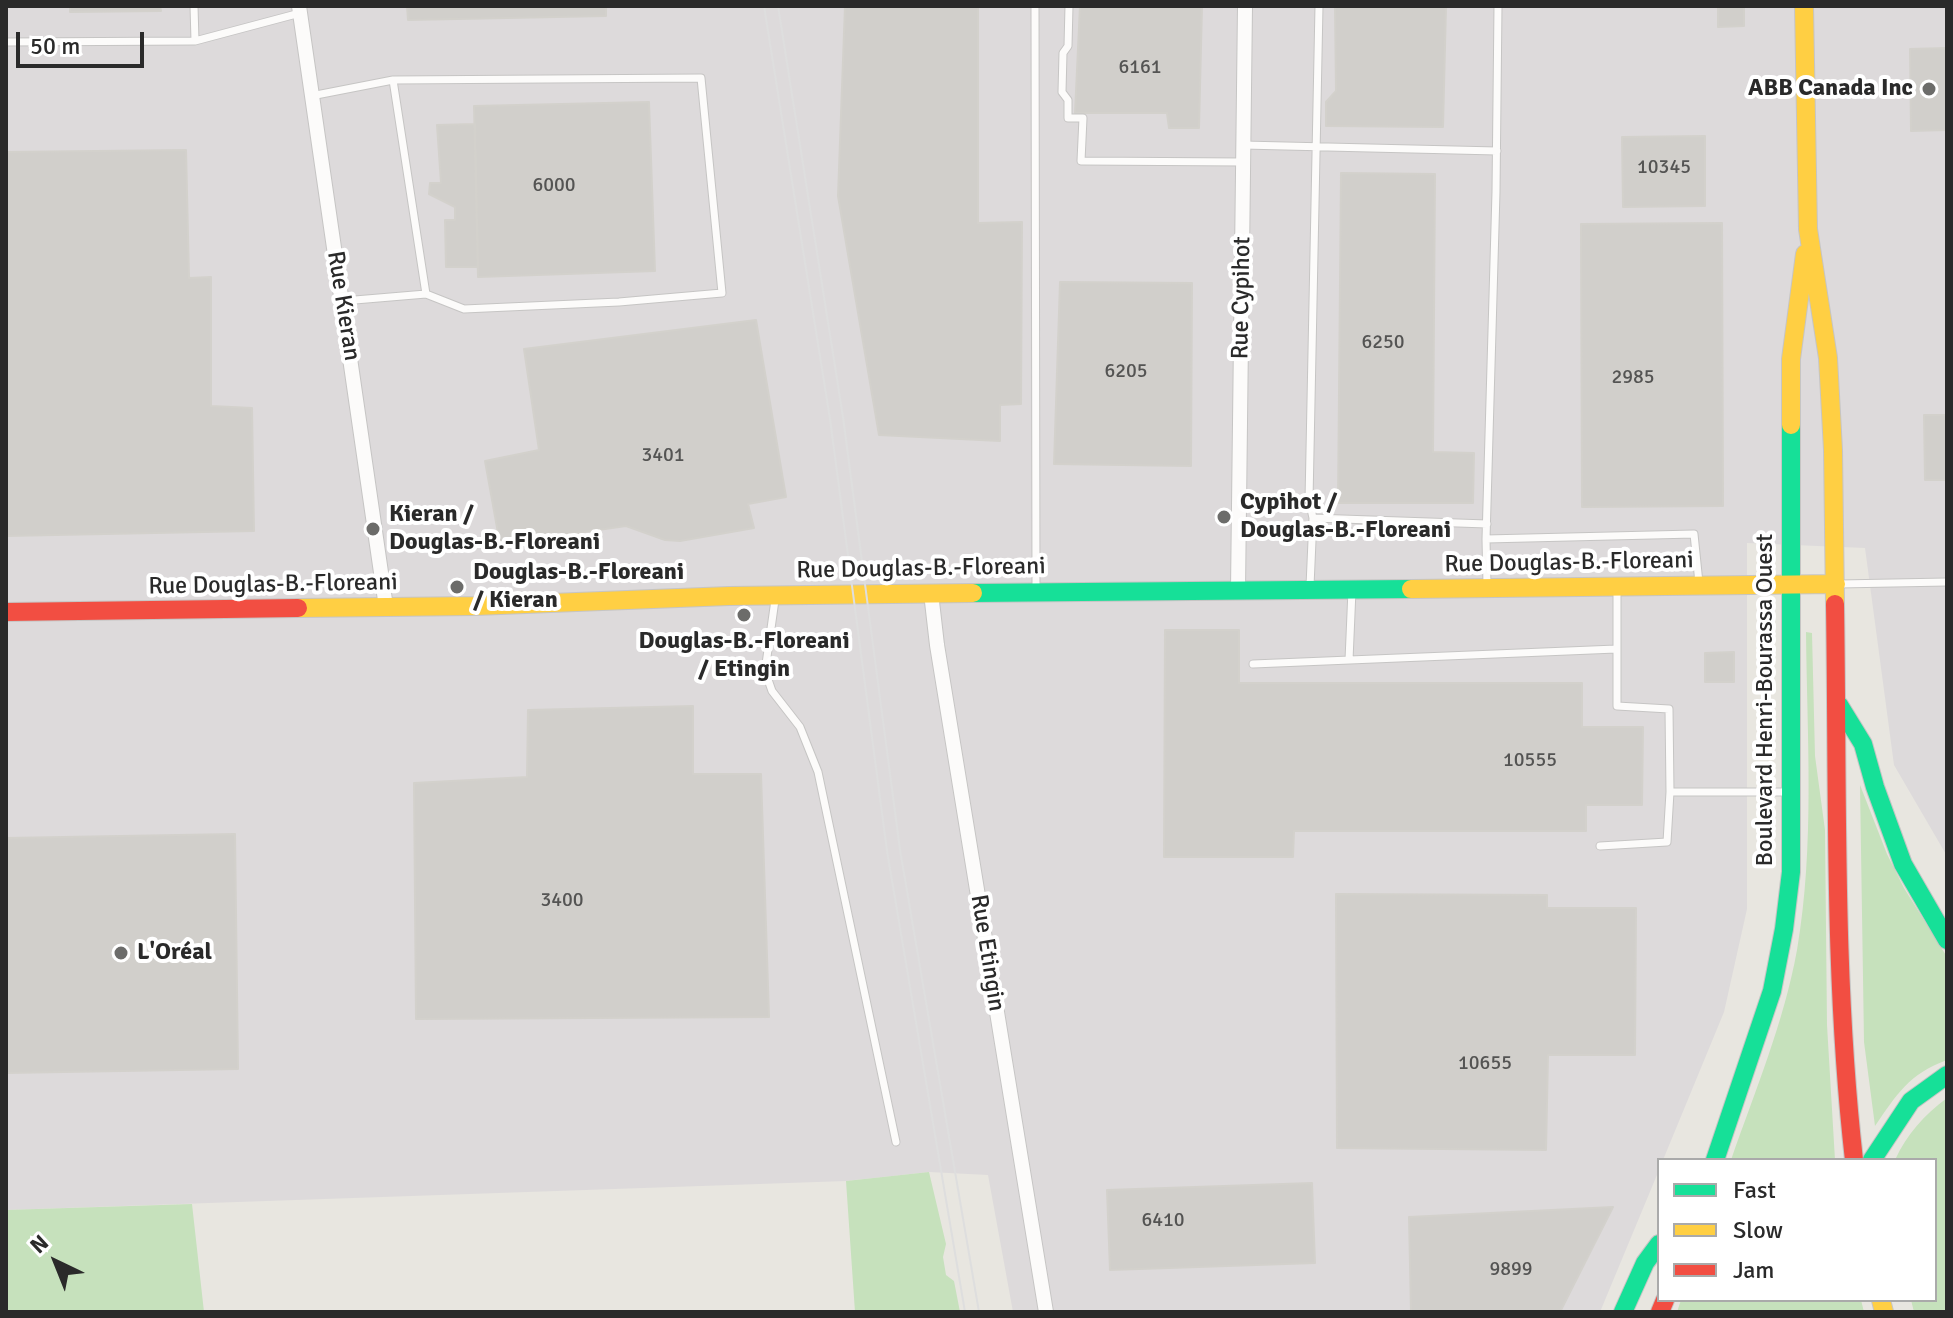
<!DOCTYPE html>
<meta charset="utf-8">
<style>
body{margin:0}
#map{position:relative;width:1953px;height:1318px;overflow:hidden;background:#e8e6e0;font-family:Signika,sans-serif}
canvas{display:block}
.frame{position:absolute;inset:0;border:8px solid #2a2a2a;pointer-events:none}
.legend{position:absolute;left:1657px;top:1158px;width:280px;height:144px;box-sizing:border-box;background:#fff;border:2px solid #aaa;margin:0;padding:10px 14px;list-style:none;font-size:24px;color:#2a2a2a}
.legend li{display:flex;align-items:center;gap:16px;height:40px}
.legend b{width:40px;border:2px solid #aaa}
.north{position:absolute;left:16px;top:1222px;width:80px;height:80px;-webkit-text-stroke:6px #fff;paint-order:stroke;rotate:317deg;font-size:22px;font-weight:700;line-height:32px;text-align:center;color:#2a2a2a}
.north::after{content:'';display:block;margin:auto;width:28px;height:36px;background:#2a2a2a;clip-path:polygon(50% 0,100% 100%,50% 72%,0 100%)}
.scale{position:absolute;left:16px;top:32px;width:128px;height:36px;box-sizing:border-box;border:4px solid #2a2a2a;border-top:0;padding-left:10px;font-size:24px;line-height:28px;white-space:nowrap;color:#2a2a2a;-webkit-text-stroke:6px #fff;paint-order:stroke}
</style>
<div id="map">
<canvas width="1953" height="1318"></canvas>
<div class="frame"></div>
<ul class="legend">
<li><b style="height:10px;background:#16e098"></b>Fast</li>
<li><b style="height:10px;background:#ffcf43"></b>Slow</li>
<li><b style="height:10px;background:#f24e42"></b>Jam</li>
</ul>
<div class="north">N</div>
<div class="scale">50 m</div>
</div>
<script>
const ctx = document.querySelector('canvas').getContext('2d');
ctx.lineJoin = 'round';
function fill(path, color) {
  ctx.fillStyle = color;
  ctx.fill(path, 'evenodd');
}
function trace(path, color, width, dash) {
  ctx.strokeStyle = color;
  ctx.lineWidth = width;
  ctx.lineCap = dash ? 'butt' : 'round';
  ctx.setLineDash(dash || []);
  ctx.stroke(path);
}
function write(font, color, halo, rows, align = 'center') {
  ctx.font = font + ' Signika,sans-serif';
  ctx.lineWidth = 8;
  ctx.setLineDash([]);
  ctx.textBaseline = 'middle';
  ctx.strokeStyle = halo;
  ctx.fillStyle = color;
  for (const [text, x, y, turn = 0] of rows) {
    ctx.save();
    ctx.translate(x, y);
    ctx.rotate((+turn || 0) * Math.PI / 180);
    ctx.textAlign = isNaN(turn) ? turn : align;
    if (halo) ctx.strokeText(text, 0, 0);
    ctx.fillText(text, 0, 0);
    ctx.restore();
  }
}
const industrial = new Path2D(`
 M6 6H1947V856L1894 765 1865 548 1747 543V909L1724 1012 1663 1160H1659V1170L1600 1312H1013L988 1175 929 1172 846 1181 6 1210Z`);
const green = new Path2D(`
 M1806 632 1812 633 1815 756 1825 830 1827 1025 1835 1160H1731C1755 1091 1784 1022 1797 950 1815 846 1807 737 1806 632Z
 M1860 785 1887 854 1904 888 1947 957V1060C1909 1074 1897 1094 1875 1126L1864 1042Z
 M1947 1098V1312H1914L1911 1300H1935V1160H1895C1907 1134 1924 1115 1947 1098Z
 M929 1172 946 1244 943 1257 946 1275 954 1281 960 1312H855L846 1181Z
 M192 1204 204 1312H6V1210Z
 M1681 1300H1861L1864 1312H1677Z`);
const building = new Path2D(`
 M70 6H160L161 11 70 12Z
 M407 6H606V16L408 20Z
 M845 6H978V223L1022 222 1021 404 1000 405V441L879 435 838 196Z
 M1080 6H1202L1199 128H1169L1167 113H1075Z
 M1335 6H1446L1443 127 1326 126V102L1336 91Z
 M1718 6H1744V26L1718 27Z
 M1947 48V130L1911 131 1910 49Z
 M649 102 655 271 478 277 474 106Z
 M475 124 478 267H446L445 220H455V207L429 194 430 183H441L437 125Z
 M1705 136V206L1623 207 1622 137Z
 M186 150 189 278 211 277V406L252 408 254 531 6 536V152Z
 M1341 173 1435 174 1433 452 1474 453 1473 503H1338Z
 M1722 223 1723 506 1582 507 1581 224Z
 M1060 282 1192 283 1191 466 1054 464Z
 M756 320 786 497 748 504 754 528 680 541 665 540 626 526 500 544 485 461 539 450 524 349Z
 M1924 415H1947V480H1925Z
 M1165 630H1239V683H1582V727H1643L1642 805H1586V831H1294L1293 857H1164Z
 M1734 652V682H1705V653Z
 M693 706V774H761L769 1017 416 1019 414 783 527 777 528 710Z
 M235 834 238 1069 6 1073V838Z
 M1336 894 1547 895V908H1636L1635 1055H1548L1546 1150 1337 1148Z
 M1312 1183 1315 1263 1110 1270 1107 1190Z
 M1613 1207 1560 1312H1411L1409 1217Z`);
const lane = new Path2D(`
 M194 6 195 41
 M1035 6 1036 589
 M1069 6 1068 46 1063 53 1062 92 1068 100V118H1083L1081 161 1243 162
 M6 42 195 41 300 13
 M393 80 426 294
 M311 96 393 80 701 78 722 293 619 302 464 309 426 294 343 301
 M1243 145 1497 151
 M1313 518 1309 500 1319 6
 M1486 539 1496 192 1498 6
 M1839 584 1947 582
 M1487 585 1486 539 1694 534 1699 583
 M1310 586 1313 518 1487 524
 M1617 588V706L1669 709 1670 792
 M775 600 765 671 772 691 800 727 818 772 896 1142
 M1349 660 1352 590
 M1253 664 1616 649
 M1600 846 1667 842 1670 792H1786`);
const street = new Path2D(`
 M299 6 386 607
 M1238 589 1245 6
 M931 593 937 645 1046 1312`);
const fast = new Path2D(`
 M973 593 1411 589
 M1839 705 1863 744 1875 787 1903 864 1947 940
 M1715 1160 1772 991 1784 929 1791 872V425
 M1872 1160 1911 1101 1947 1075
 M1623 1312 1645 1263 1659 1244`);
const slow = new Path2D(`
 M1804 6 1808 229 1828 358 1833 450 1835 604
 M1791 425V359L1805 254
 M1411 589 1836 584
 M298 608 475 606 729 596 973 593
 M1881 1300 1884 1312`);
const jam = new Path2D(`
 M1835 604C1838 789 1833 976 1854 1160
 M6 612 298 608
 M1660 1312 1665 1300`);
const tram = new Path2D(`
 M764 6 830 419 887 851 965 1312
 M778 6 843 417 900 850 979 1312`);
const markers = [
 [1929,89,8,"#6c6c6a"],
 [1224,517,8,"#6c6c6a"],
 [373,529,8,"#6c6c6a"],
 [457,587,8,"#6c6c6a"],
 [744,615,8,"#6c6c6a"],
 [121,953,8,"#6c6c6a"]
];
const numberNames = [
 ["6161",1140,68],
 ["10345",1664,168],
 ["6000",554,186],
 ["6250",1383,343],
 ["6205",1126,372],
 ["2985",1633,378],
 ["3401",663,456],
 ["10555",1530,761],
 ["3400",562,901],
 ["10655",1485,1064],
 ["6410",1163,1221],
 ["9899",1511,1270]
];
const poiNames = [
 ["ABB Canada Inc",1913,89,"right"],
 ["Cypihot /",1240,503],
 ["Douglas-B.-Floreani",1240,531],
 ["Kieran /",389,515],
 ["Douglas-B.-Floreani",389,543],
 ["Douglas-B.-Floreani",473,573],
 ["/ Kieran",473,601],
 ["Douglas-B.-Floreani",744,642,"center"],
 ["/ Etingin",744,670,"center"],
 ["L'Oréal",137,953]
];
const streetNames = [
 ["Rue Cypihot",1242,298,-89],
 ["Rue Kieran",343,306,81],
 ["Rue Douglas-B.-Floreani",1569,563,-1],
 ["Rue Douglas-B.-Floreani",921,569,-1],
 ["Rue Douglas-B.-Floreani",273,585,-1],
 ["Boulevard Henri-Bourassa Ouest",1766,700,-90],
 ["Rue Etingin",987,953,81]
];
fill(industrial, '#dddadb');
fill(green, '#c6e1bc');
fill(building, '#d1cfcb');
trace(building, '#d3d1cc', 2);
trace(lane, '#c6c5c4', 9);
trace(street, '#c6c5c4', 16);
trace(fast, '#c6c5c4', 20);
trace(slow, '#c6c5c4', 20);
trace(jam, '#c6c5c4', 20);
trace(lane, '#fcfbfa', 7);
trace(street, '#fcfbfa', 14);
trace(fast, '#16e098', 18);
trace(slow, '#ffcf43', 18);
trace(jam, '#f24e42', 18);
trace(tram, '#dedede', 2);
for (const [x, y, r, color] of markers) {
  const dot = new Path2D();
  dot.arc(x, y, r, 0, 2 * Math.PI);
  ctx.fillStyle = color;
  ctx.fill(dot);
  trace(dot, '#fff', 3);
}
write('20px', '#545453', null, numberNames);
write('bold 24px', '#2a2a2a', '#fff', poiNames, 'left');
write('24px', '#2a2a2a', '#fff', streetNames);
</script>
